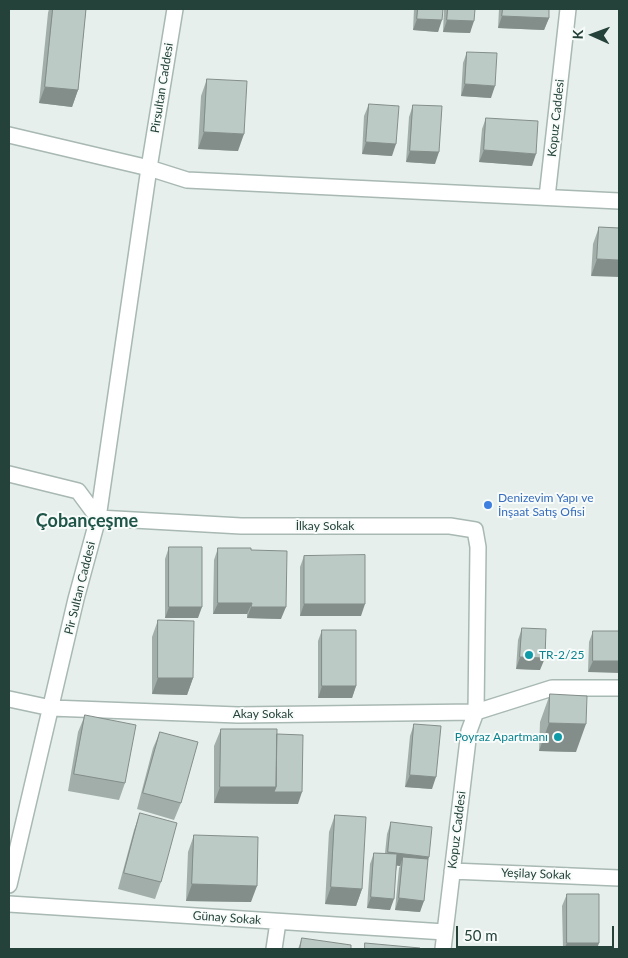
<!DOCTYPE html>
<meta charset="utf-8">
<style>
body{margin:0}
#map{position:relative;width:628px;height:958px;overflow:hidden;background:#e6efeb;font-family:Lato,sans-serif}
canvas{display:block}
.frame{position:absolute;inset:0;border:10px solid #24423a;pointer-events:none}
.north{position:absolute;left:568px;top:10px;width:50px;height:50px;-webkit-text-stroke:4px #f7fbf9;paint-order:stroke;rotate:272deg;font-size:14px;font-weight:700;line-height:20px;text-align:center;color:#24423a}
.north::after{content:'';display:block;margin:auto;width:18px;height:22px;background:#24423a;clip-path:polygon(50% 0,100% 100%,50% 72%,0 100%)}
.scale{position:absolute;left:456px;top:926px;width:158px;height:22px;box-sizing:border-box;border:2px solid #24423a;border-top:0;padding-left:6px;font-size:15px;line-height:18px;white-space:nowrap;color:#24423a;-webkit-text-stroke:4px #f7fbf9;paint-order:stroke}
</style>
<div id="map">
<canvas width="628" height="958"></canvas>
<div class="frame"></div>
<div class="north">K</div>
<div class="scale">50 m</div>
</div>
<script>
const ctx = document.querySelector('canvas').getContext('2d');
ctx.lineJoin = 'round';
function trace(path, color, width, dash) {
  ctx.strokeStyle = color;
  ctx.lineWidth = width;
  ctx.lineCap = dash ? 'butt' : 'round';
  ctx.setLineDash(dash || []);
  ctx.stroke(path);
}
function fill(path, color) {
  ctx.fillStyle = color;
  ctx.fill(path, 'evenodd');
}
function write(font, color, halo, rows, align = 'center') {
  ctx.font = font + ' Lato,sans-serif';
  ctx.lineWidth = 4;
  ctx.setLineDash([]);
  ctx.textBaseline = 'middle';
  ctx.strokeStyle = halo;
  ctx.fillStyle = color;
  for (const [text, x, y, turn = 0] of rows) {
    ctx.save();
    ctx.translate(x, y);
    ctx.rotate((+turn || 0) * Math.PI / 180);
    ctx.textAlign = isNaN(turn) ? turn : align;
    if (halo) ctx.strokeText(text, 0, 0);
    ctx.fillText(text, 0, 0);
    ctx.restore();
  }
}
const minor = new Path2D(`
 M9 135 149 168 187 180 619 201
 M547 197 568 9
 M9 474 78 491 98 518 241 526H450L475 530 478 547 476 712 469 731 443 949
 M9 699 51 708 238 715 476 712 552 688H619
 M452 871 619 878
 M9 885 76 599 98 518 149 168 175 9
 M9 904 445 932
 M274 949 278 922`);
const wall = new Path2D(`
 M49 9H86L78 90 72 107 39 103 48 13Z
 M414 9H443L438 32 413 30Z
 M444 9H475L470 33 443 32Z
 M499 9H549V18L544 30 498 28Z
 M467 52 491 98 461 96 463 63Z
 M207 79 238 151 198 149 201 96Z
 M369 104 392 156 362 154 364 116Z
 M413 105 435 164 406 162 409 117Z
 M486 118 532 166 479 162 482 129Z
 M599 227 619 228 591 276 593 244Z
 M169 547 198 618H165V559Z
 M218 548 281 619 247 618V614H213L214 560Z
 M304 556 361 616H300V567Z
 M158 620 193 678 187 695 152 694V637Z
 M522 628 540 670 516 669 518 640Z
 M322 630 356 686 352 698H318V641Z
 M593 631H619L588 672 589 642Z
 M550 694 576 752 539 751 540 722Z
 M85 715 125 783 119 800 68 791 78 732Z
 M414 724 432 789 405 787 410 736Z
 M221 729 277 734 298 804 214 803V746Z
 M160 732 181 803 174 820 137 809 153 748Z
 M140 813 161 882 155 899 118 889 134 830Z
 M335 815 362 889 356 906 325 904 329 832Z
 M391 822 429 857 427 861 420 912 395 910 399 868 400 866 397 865 390 910 367 908 370 864 374 853H385L387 834Z
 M194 835 251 902 186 901 188 852Z
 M567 894 597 949H563L562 906Z
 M302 938 351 949H298Z`);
const shadedWall = new Path2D(`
 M502 16 549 18 544 30 498 28Z
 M417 19 442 20 438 32 413 30Z
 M447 20 474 21 470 33 443 32Z
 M465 84 495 86 491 98 461 96Z
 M45 87 78 90 72 107 39 103Z
 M204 132 244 134 238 151 198 149Z
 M366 142 396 144 392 156 362 154Z
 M484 150 536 154 532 166 479 162Z
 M410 151 439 152 435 164 406 162Z
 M597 259 619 260V277L591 276Z
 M218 603H252L247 614H213Z
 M304 604H365L361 616H300Z
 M169 607H202L198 618H165Z
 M251 607H286L281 619 247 618Z
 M520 657 545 658 540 670 516 669Z
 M593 661H619V673L588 672Z
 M158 678H193L187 695 152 694Z
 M322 686H356L352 698H318Z
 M549 723 586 724 576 752 539 751Z
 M410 775 436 777 432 789 405 787Z
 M220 787H276L302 792 298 804 214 803Z
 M388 852 429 857 425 868 403 857 400 866 383 864Z
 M192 884 257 886 251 902 186 901Z
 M331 887 362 889 356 906 325 904Z
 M371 897 394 899 390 910 367 908Z
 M399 898 424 901 420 912 395 910Z
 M567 943H599L597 949H564Z`);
const building = new Path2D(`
 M53 9H86L78 90 45 87Z
 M418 9H443L442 20 417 19Z
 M448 9H475L474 21 447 20Z
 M503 9H549V18L502 16Z
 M467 52 497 53 495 86 465 84Z
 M207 79 247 81 244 134 204 132Z
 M369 104 399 106 396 144 366 142Z
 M413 105 442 106 439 152 410 151Z
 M486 118 538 121 536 154 484 150Z
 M599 227 619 228V260L597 259Z
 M169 547H202V607H169Z
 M218 548H251V550L287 551 286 607H251L252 603H218Z
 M365 555V604H304V556Z
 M158 620 194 621 193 678H158Z
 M522 628 546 629 545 658 520 657Z
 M322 630H356V686H322Z
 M593 631H619V661H593Z
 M550 694 587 696 586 724 549 723Z
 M85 715 136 725 125 783 74 774Z
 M414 724 441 726 436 777 410 775Z
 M221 729H277L276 787H220Z
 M160 732 198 742 181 803 143 793Z
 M277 734 303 735 302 792H274L276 787Z
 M140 813 177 823 161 882 124 873Z
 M335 815 366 817 362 889 331 887Z
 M391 822 432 827 429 857 388 852Z
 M194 835 258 837 257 886 192 884Z
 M374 853 397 854 394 899 371 897Z
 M403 857 428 859 424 901 399 898Z
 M567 894H599V943H567Z
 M302 938 351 945V949H300Z
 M365 943 420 948V949H365Z`);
const markers = [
 [488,505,5,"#3f7fe0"],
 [529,655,5,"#0f9aa8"],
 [558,737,5,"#0f9aa8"]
];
const streetNames = [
 ["Pirsultan Caddesi",162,88,-81],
 ["Kopuz Caddesi",556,118,-84],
 ["İlkay Sokak",325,526],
 ["Pir Sultan Caddesi",80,588,-76],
 ["Akay Sokak",263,714],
 ["Kopuz Caddesi",457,830,-83],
 ["Yeşilay Sokak",536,874,2],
 ["Günay Sokak",227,918,4]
];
const shopNames = [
 ["Denizevim Yapı ve",498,498],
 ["İnşaat Satış Ofisi",498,512]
];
const cultureNames = [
 ["TR-2/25",539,655],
 ["Poyraz Apartmanı",548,737,"right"]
];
const districtNames = [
 ["Çobançeşme",87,521]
];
trace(minor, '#a8b8b2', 18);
trace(minor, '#fff', 15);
fill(wall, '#a1aea9');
fill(shadedWall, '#838d89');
fill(building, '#bbcac4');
trace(building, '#838d89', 1);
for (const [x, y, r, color] of markers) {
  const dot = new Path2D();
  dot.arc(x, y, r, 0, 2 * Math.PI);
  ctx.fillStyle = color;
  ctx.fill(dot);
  trace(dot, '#f7fbf9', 2);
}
write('12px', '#24423a', '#f7fbf9', streetNames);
write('12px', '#366cbe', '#f7fbf9', shopNames, 'left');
write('12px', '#0d838f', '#f7fbf9', cultureNames, 'left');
write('bold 18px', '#1f5548', '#f7fbf9', districtNames);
</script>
